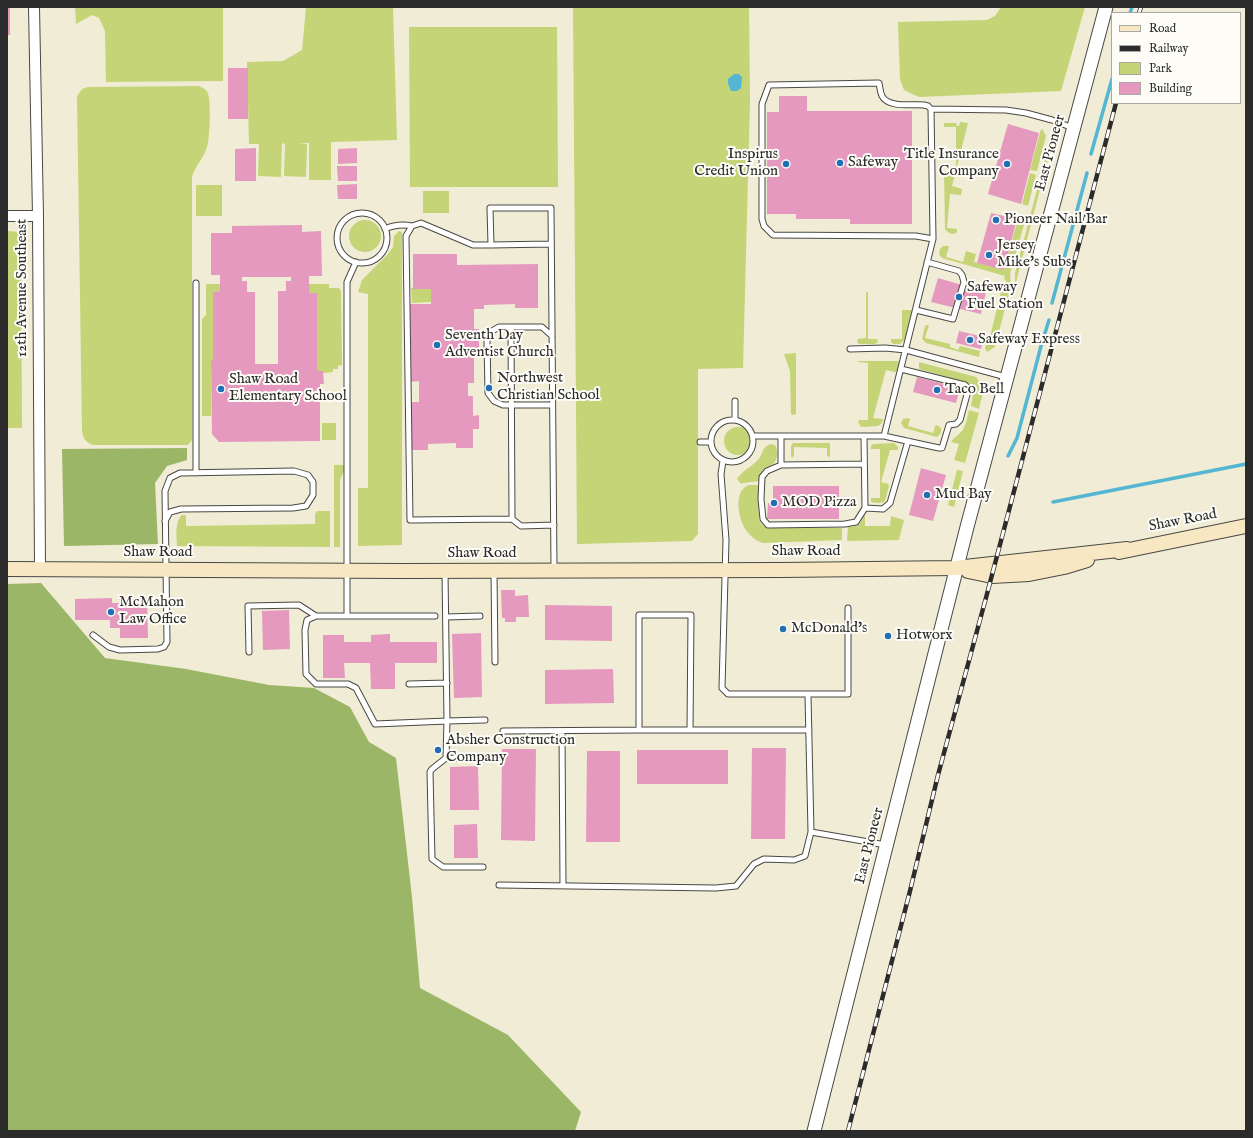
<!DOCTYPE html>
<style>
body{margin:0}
#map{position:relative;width:1253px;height:1138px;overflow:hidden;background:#f0ecd5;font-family:"IM FELL English",serif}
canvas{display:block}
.frame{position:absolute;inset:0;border:8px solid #2b2b2b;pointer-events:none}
.legend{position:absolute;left:1111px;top:12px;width:130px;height:92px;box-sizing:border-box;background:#fdfcf7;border:1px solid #a9a8a5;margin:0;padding:5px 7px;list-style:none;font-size:12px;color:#2b2b2b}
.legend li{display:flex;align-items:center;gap:8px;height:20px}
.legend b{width:20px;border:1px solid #a9a8a5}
</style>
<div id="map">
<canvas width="1253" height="1138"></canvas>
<div class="frame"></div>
<ul class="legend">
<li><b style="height:5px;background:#f7e8c3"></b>Road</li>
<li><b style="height:5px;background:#2b2b2b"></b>Railway</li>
<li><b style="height:11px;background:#c5d476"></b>Park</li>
<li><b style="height:11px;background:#e699bf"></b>Building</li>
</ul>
</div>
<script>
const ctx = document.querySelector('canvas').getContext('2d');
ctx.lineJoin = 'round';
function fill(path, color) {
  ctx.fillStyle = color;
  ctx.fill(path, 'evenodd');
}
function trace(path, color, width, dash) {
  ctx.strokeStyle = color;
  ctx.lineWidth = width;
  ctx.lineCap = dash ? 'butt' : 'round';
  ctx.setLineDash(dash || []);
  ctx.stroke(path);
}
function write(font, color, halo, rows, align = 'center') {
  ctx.font = font + ' "IM FELL English",serif';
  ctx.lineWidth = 4;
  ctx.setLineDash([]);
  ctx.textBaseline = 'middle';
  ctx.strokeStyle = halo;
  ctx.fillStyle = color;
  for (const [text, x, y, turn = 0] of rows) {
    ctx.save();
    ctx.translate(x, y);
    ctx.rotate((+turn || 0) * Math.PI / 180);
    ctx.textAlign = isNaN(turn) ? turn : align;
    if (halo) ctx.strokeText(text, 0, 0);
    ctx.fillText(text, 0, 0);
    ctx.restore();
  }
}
const green = new Path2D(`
 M75 7H223V81L106 82 105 31 99 18 92 15 76 24Z
 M306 7H393L397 140 331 142V180H309V143H298L307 144 306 177 284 176 285 144 282 143 281 177 258 176 259 144H249L247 62 283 61 302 50Z
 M573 7H749L750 101 743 368 698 369V534L692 541 577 544Z
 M1001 7H1085L1061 91 919 97 904 90 900 79 898 22 987 20 995 16Z
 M409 27H557L558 187H410Z
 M199 86C203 88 207 90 208 94 211 100 210 140 207 147 204 158 195 166 192 177V440L188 445H93C85 442 83 438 82 430L77 96 82 89 88 87Z
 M960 122 968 123 952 186 962 189 961 195 950 194 947 228 957 229V232C953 236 948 233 945 229L944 171H956V127H944V123H956L957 126H959Z
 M1041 129 1043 130 1046 136 1037 171 1030 170Z
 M1051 137V147L1015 286V273Z
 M1030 173 1036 175 1028 206 1022 204Z
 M196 185H222V216H196Z
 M423 191H449V213H423Z
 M1018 219 1025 221 1010 274 1011 286 995 347 987 352 985 348 988 338 990 337 1003 283 1005 284 1006 280 1004 279 1005 276 942 258 939 254 940 249 943 246H948L949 247 946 257 963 262 966 251 976 254 974 262 1004 270Z
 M349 236a16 16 0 1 1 32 0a16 16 0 1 1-32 0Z
 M7 231 21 232 22 428H7Z
 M399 231 402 232V545L358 546V488H368V294L358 292 362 280 388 254 393 247 394 236Z
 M206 284H220V291L213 292V359L211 362V416H202V319L206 315Z
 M309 284H329V288H339L341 291 342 365 338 366V369H333V372L323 373V371H317V293H309Z
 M411 288H431V302L412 303Z
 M866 292H868V339H877L878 342 875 344H859L857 342 858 339 866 338Z
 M902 310H912L905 340 900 344H893L891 342V339H902Z
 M927 325H929L925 338 950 344V347L958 350 960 346 980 351 979 357 926 343 922 339 925 326Z
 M796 353V414L793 415 791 414 790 371 784 354Z
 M857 361H898L899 362 897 371 895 372 886 370 873 418 883 419 882 423 878 426 861 427 858 422 859 420H868V363L859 362Z
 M919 362 976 377 984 388 979 409 971 406 974 389 970 384 919 369Z
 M969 410 979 413 965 463 954 460 959 444 951 442C954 437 958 436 961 432 966 427 967 417 969 410Z
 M908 418 910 419 908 426 933 433 935 426 937 425 941 428V433L937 437 904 428 901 423 903 419Z
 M322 423H336V440H322Z
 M724 441a14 14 0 1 1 28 0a14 14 0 1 1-28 0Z
 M793 443H830V457L827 456V448L794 447V456L792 458 791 456V446Z
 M894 443 898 447V450H890L881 482 888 484 889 486 885 501 884 502 878 503 871 502V498H880V449H871V446L873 444Z
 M771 444 775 445C778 450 778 460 773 464 770 466 767 466 764 469 761 472 760 476 759 481L743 483 741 484 737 479C744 469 750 468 757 461 764 455 760 448 771 444Z
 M334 465H346V468L340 479V547H334Z
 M957 470 963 471 954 507 948 505Z
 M749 485H758L759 520C762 526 766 528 772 528H842V540L763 543C756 541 750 536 746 530 738 519 733 490 749 485Z
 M317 511H330V547L177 546C177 537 174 523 182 515H186V526L315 524V514Z
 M864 516H865V526H890L891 516 904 520 899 540 847 541 848 527C858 526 860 526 864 516Z`);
const forest = new Path2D(`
 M187 448V460L167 466 155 483 158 544 64 546 62 449Z
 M41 583 105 658 186 669 269 685 314 688 350 707 369 742 396 758 412 897 420 988 508 1035 581 1112 575 1131H7V859L8 856 7 853V584Z`);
const water = new Path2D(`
 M734 74H739L742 77 741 88 737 91H731L728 84V79Z`);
const stream = new Path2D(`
 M1130 13 1132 7
 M1091 154 1112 79
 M1052 303 1087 173
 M1008 456 1017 438 1041 346 1049 320
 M1053 502 1246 464`);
const building = new Path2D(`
 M7 7H10V35H7Z
 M228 68H248V119H228Z
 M779 96H807V111H912V224H850V219H796V214H767V112H779Z
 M1008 124 1039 133 1021 204 988 194Z
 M256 148V181H235V149Z
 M357 148V163L338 164V149Z
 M337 166H357V181H338Z
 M357 184V199H338L337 185Z
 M991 213 1017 219 1004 270 977 263Z
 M302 225V232L321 231 322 276H309V293H317V371H323L324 384H320V441L219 442 212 434 211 361 213 359V292L220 291V275H211V233H232V226ZM242 277H291V281H286V291H278V364H255V292H247V281H242Z
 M413 254H457V265L538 264V308H515V304L484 305V309H474V329H479V349H474V383H468V396H473V416L479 415V429H473V448H456V443L428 444V450H411L410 402H419V381L411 382 410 304H431V289H413Z
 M938 278 986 292 981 314 931 302Z
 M959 331 984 337 981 349 956 343Z
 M917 377 960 388 956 403 913 392Z
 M921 468 946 475 933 521 909 515Z
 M773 486H839V519H767L768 503H773Z
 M501 590H515V596L528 595 529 617H516V622H505V618H502Z
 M147 597 148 638H120V628H110V620H75V599L112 598V603H120L119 598Z
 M545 605 612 606V641L545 640Z
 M289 610 290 649 263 650 262 611Z
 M481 633 482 697 454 698 452 634Z
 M390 634V642H437V663H395V689H371L370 663H344L345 678H323V635H344V642H371V635Z
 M613 669 614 703 545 704V670Z
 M752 748H786L785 839H751Z
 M502 749H536L535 841 501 840Z
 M637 750H728V784H637Z
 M587 751H620V842H586Z
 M478 766 479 810H450V767Z
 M477 824 478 858H454V825Z`);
const service = new Path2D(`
 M931 109 928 106 924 105C912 104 888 108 882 96 880 92 880 87 879 83L769 85 762 104V219L764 226 773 235 916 236 933 239
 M337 238a25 25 0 1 1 50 0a25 25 0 1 1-50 0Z
 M385 229C394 225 402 224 412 226
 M551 244 491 245 490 208H551L554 569
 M491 245H473L421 223 412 226 406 236 410 520 512 519
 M356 262 347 282V616H316L307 620 305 630 306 674 316 684H348L356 688 375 724 447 721 445 572
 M916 310 953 319 964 282 962 275 959 271 927 262
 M511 327 512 519 521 526 554 525
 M552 336 542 327H499L492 331 487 340 488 393 494 401 503 405H552
 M850 349 885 348 906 350 1006 377
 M735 401V420
 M711 441a21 21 0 1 1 42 0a21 21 0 1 1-42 0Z
 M753 436H884L939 448H942L949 425 956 424 960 420 968 391 967 387 965 385 901 369
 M781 436V465L864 464
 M864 436 865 508 883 509 890 503 908 441
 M884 436 933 239 931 109 1006 110 1026 113 1052 120 1073 128
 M700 442H710
 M723 461 721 474 726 540 722 688 728 694H848V608
 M781 465 767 471 762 477 761 499 763 519 768 525 845 524 856 522 865 508
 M196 473V283
 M494 572 495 662
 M347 616H435
 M446 617 480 616
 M93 635 109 647 120 650 158 649 164 647 167 642 165 491 170 478 180 473 294 471 308 475 313 482V495L306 506 293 508 181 509 170 512 165 521
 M249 652 248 606 299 605 316 616
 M409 684 447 683
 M808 695 811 832 886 845
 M690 730 691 615H639V730H809
 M503 731 639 730
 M562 731 563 886
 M446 758 483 759
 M483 867H443L432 859 430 772 432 769 446 758 447 721 485 720
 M499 885 716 888 736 886 754 864 764 859 794 860 805 856 811 832`);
const minor = new Path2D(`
 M34 7 38 216 40 569
 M7 216H38`);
const tertiary = new Path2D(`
 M814 1131 967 527 1106 7`);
const secondary = new Path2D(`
 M1119 552 1246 526
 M7 569 401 571 781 570 956 568 1127 549
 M968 571 992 576 1029 574 1064 567 1087 560`);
const rail = new Path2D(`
 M1139 13 1141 7
 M848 1131 910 891 938 775 987 594 1116 103`);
const markers = [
 [840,163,4,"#1f6fb2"],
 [786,164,4,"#1f6fb2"],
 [1007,164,4,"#1f6fb2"],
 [996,220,4,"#1f6fb2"],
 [989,255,4,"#1f6fb2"],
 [959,297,4,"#1f6fb2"],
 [970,340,4,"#1f6fb2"],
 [437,345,4,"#1f6fb2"],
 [489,388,4,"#1f6fb2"],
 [221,389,4,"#1f6fb2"],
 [937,390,4,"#1f6fb2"],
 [927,495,4,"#1f6fb2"],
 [774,503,4,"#1f6fb2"],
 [111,612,4,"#1f6fb2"],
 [783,629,4,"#1f6fb2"],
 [888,636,4,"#1f6fb2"],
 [438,750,4,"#1f6fb2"]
];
const streetNames = [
 ["East Pioneer",1051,153,-75],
 ["12th Avenue Southeast",23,288,-90],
 ["Shaw Road",1183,521,-11],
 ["Shaw Road",806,552],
 ["Shaw Road",158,553],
 ["Shaw Road",482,554],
 ["East Pioneer",870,846,-76]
];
const poiNames = [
 ["Inspirus",778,155,"right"],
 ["Credit Union",778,172,"right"],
 ["Title Insurance",999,155,"right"],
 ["Company",999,172,"right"],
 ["Safeway",848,163],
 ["Pioneer Nail Bar",1004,220],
 ["Jersey",997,246],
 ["Mike's Subs",997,263],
 ["Safeway",967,288],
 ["Fuel Station",967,305],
 ["Seventh Day",445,336],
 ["Adventist Church",445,353],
 ["Safeway Express",978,340],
 ["Northwest",497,379],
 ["Christian School",497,396],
 ["Shaw Road",229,380],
 ["Elementary School",229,397],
 ["Taco Bell",945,390],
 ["Mud Bay",935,495],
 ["MOD Pizza",782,503],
 ["McMahon",119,603],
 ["Law Office",119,620],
 ["McDonald's",791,629],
 ["Hotworx",896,636],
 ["Absher Construction",446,741],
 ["Company",446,758]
];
fill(green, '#c5d476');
fill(forest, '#9cb667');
fill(water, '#54b6d2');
trace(stream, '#54b6d2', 3.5);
fill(building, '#e699bf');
trace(service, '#494844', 7);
trace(minor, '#494844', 12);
trace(tertiary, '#494844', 15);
trace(secondary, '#494844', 16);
trace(service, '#fff', 5);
trace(minor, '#fff', 10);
trace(tertiary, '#fff', 13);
trace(secondary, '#f7e8c3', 14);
trace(rail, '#2b2b2b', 4.5);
trace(rail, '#fdfcf7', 3, [9]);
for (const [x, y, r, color] of markers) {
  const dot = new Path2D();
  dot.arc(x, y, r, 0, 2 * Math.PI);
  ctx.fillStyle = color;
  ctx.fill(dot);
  trace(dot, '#fdfcf7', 1.5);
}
write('15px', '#2b2b2b', '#fdfcf7', streetNames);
write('15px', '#2b2b2b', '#fdfcf7', poiNames, 'left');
</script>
